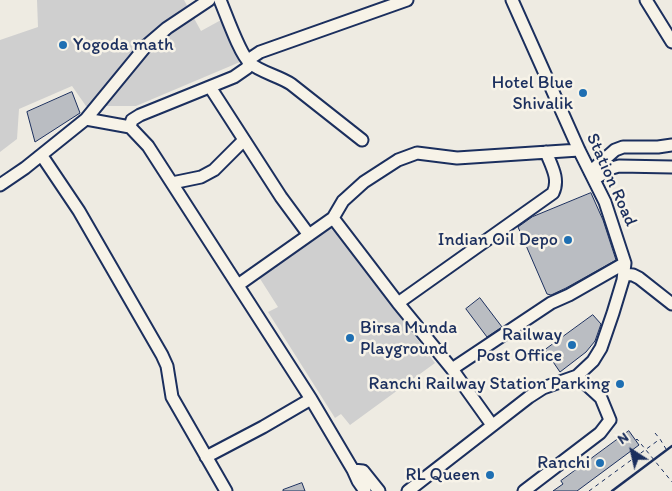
<!DOCTYPE html>
<style>
body{margin:0}
#map{position:relative;width:672px;height:491px;overflow:hidden;background:#eeebe2;font-family:Itim,sans-serif}
canvas{display:block}
.north{position:absolute;left:607px;top:426px;width:50px;height:50px;-webkit-text-stroke:4px #f7f3e8;paint-order:stroke;rotate:325deg;font-size:14px;font-weight:700;line-height:20px;text-align:center;color:#1b2f5e}
.north::after{content:'';display:block;margin:auto;width:18px;height:22px;background:#1b2f5e;clip-path:polygon(50% 0,100% 100%,50% 72%,0 100%)}
</style>
<div id="map">
<canvas width="672" height="491"></canvas>
<div class="north">N</div>
</div>
<script>
const ctx = document.querySelector('canvas').getContext('2d');
ctx.lineJoin = 'round';
function fill(path, color) {
  ctx.fillStyle = color;
  ctx.fill(path, 'evenodd');
}
function trace(path, color, width, dash) {
  ctx.strokeStyle = color;
  ctx.lineWidth = width;
  ctx.lineCap = dash ? 'butt' : 'round';
  ctx.setLineDash(dash || []);
  ctx.stroke(path);
}
function write(font, color, halo, rows, align = 'center') {
  ctx.font = font + ' Itim,sans-serif';
  ctx.lineWidth = 5;
  ctx.setLineDash([]);
  ctx.textBaseline = 'middle';
  ctx.strokeStyle = halo;
  ctx.fillStyle = color;
  for (const [text, x, y, turn = 0] of rows) {
    ctx.save();
    ctx.translate(x, y);
    ctx.rotate((+turn || 0) * Math.PI / 180);
    ctx.textAlign = isNaN(turn) ? turn : align;
    if (halo) ctx.strokeText(text, 0, 0);
    ctx.fillText(text, 0, 0);
    ctx.restore();
  }
}
const green = new Path2D(`
 M37 0H184L201 31 221 20 240 62 136 106H86L72 86 19 109 17 139 0 152V40L38 27Z
 M331 225 435 363 350 425 341 414 335 418 268 312 278 307 257 274Z`);
const building = new Path2D(`
 M72 92 80 113 35 142 27 112Z
 M591 193 603 220 616 260 566 288 551 295 547 294 518 227 532 217Z
 M480 298 502 327 487 337 466 309Z
 M593 315 601 324 595 341 586 352 560 372 545 350Z
 M629 431 639 445 577 491H553L563 484 561 481Z
 M302 483 305 491H283V490Z`);
const path = new Path2D(`
 M655 433 660 439 666 449
 M589 491 660 439`);
const minor = new Path2D(`
 M220 0C226 14 240 55 250 63 260 72 279 76 291 84L362 140
 M646 0 672 42
 M210 87 281 197 309 235
 M86 119 130 127 148 146 311 399 353 470 358 481 365 491
 M130 127 132 120 140 115 234 77 247 68 251 58 260 52 407 0
 M42 156 79 211 162 355 167 366 172 397 226 491
 M590 172 615 150 623 147H658L672 145
 M594 179 612 168 619 166 672 167
 M172 183 201 177 214 170 244 140
 M0 185 25 168 86 119 146 46 167 28 209 0
 M333 218 398 303 452 369 551 303 569 295 625 263
 M624 274 633 275 639 278 672 304
 M238 285 333 218 343 201 364 182 398 160 417 153 457 158 579 150
 M398 303 553 193C560 179 551 165 546 152
 M452 369 492 425
 M206 457 263 427 311 399
 M353 470 363 471 379 491
 M408 491 529 397 543 388 577 376 593 361 601 348 613 313 623 280 625 263 605 202 579 150 512 0
 M524 491 600 433 610 420 601 398 577 376`);
const rail = new Path2D(`
 M612 491 672 446`);
const pathBridge = new Path2D(`
 M636 440 637 439 672 482`);
const markers = [
 [63,45,5,"#1f6fb2"],
 [583,93,5,"#1f6fb2"],
 [568,240,5,"#1f6fb2"],
 [350,338,5,"#1f6fb2"],
 [572,345,5,"#1f6fb2"],
 [620,384,5,"#1f6fb2"],
 [600,463,5,"#1f6fb2"],
 [490,475,5,"#1f6fb2"]
];
const poiNames = [
 ["Yogoda math",73,45,"left"],
 ["Hotel Blue",573,83],
 ["Shivalik",573,104],
 ["Indian Oil Depo",558,240],
 ["Birsa Munda",360,328,"left"],
 ["Playground",360,349,"left"],
 ["Railway",562,335],
 ["Post Office",562,356],
 ["Ranchi Railway Station Parking",610,384],
 ["Ranchi",590,463],
 ["RL Queen",480,475]
];
const streetNames = [
 ["Station Road",611,180,66]
];
fill(green, '#cfcfcf');
fill(building, '#babdc2');
trace(building, '#1b2f5e', 1);
trace(minor, '#1b2f5e', 15);
trace(path, '#1b2f5e', 1, [4, 4]);
trace(minor, '#f7f3e8', 11);
trace(rail, '#1b2f5e', 2.5);
trace(pathBridge, '#1b2f5e', 1, [4, 4]);
for (const [x, y, r, color] of markers) {
  const dot = new Path2D();
  dot.arc(x, y, r, 0, 2 * Math.PI);
  ctx.fillStyle = color;
  ctx.fill(dot);
  trace(dot, '#f7f3e8', 2);
}
write('18px', '#1b2f5e', '#f7f3e8', poiNames, 'right');
write('18px', '#1b2f5e', '#f7f3e8', streetNames);
</script>
